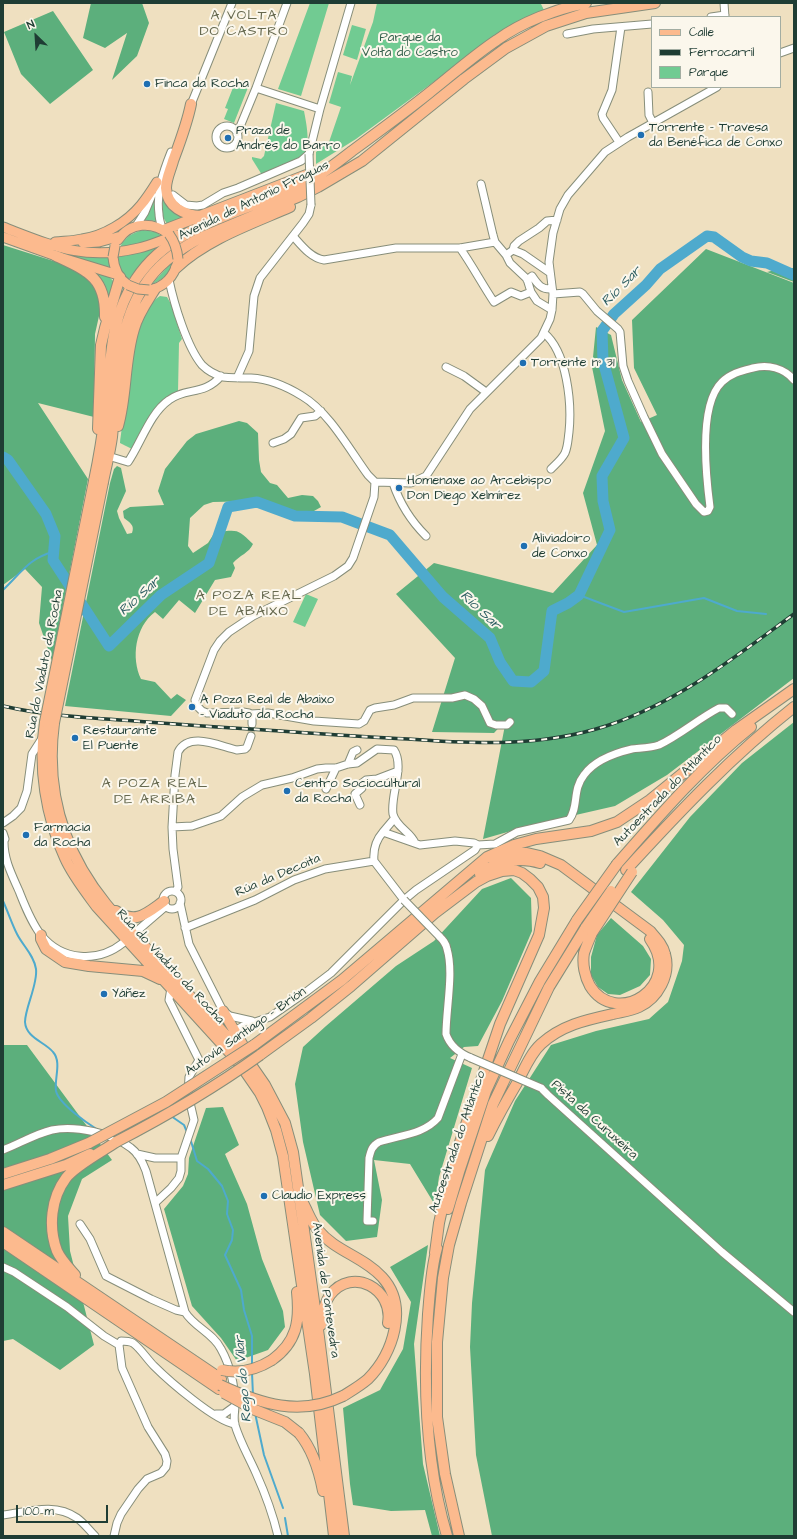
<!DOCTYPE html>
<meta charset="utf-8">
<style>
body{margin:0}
#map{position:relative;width:797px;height:1539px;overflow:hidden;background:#efe0c0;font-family:"Architects Daughter",sans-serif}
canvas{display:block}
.frame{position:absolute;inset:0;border:4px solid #1f3d34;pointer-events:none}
.legend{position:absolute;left:651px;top:16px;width:130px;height:72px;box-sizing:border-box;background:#fbf7ec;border:1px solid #a3ada2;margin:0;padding:5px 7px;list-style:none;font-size:12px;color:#1f3d34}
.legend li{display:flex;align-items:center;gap:8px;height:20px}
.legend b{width:20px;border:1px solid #a3ada2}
.north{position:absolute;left:16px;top:16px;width:40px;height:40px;-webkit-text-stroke:3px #fbf7ec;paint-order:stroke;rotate:335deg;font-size:11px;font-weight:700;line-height:16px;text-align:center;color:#1f3d34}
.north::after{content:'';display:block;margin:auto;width:14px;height:18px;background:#1f3d34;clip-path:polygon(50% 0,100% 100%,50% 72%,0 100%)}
.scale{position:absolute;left:16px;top:1505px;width:92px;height:18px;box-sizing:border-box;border:2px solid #1f3d34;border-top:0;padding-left:5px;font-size:12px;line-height:14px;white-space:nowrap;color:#1f3d34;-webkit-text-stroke:3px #fbf7ec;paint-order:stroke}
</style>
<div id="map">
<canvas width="797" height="1539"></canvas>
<div class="frame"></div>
<ul class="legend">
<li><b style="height:5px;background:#fcba8e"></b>Calle</li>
<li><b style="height:5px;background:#1f3d34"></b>Ferrocarril</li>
<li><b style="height:11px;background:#71cb92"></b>Parque</li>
</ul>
<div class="north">N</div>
<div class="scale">100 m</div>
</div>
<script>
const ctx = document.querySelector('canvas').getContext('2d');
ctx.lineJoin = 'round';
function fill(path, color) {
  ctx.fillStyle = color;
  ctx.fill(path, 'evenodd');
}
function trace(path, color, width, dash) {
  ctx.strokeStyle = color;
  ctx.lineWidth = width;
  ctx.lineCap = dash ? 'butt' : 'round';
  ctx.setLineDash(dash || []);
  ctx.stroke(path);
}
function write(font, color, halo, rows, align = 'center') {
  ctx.font = font + ' "Architects Daughter",sans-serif';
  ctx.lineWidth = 4;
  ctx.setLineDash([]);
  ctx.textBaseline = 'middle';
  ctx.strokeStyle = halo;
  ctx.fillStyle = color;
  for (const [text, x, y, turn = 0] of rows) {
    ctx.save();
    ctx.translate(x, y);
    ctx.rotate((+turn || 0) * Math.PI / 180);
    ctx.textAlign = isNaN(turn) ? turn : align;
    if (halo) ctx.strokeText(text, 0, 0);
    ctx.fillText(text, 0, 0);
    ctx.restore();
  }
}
const green = new Path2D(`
 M310 3H329L301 96 278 89Z
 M377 3H539L541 4 544 10 503 31 356 139 316 164V152L329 142 341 107 329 103 338 72 352 76 350 85 373 22Z
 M352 25 366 29 357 60 343 55Z
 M236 80 249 85 234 123 224 119 228 109 225 108Z
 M276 103 304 111C306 122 311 144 304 154 298 163 273 170 262 175L252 159V157L261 159 264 156Z
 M162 195 188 218 167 224 163 217Z
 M155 196 154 204 156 221 144 220 151 203Z
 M143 230 156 232 163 237 119 249C124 238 131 233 143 230Z
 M159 246 128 280C121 273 117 266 118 256Z
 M55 251 82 255H109L110 267 96 265Z
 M172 262C171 274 162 280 152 284Z
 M94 271C101 274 111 275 114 283L109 303C107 290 101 282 94 271Z
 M160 296 167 297 171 304 182 339 179 343 178 392C159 397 139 432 132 449L120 443C125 411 132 311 160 296Z
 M306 594 318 599 305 627 293 622Z`);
const forest = new Path2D(`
 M91 3H142L149 23 137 56 112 80 127 33 105 48 83 38Z
 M53 11 93 70 50 104 21 74 4 32Z
 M3 245 66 265 87 278 99 294 101 307 95 334 94 417 38 403 88 479 52 661 39 623 42 587 25 569 3 585Z
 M706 249 794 283V678L667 775 615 806 532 825 483 839 506 720 494 733 432 732 455 658 396 594 434 563 553 593 597 545 583 493 605 431 592 367 596 327 611 335 622 380 641 422 657 415 634 368 632 320Z
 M783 268H794V282L767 272Z
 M239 421 247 423 258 433 259 460 261 472 270 483 277 485 288 498 302 495 313 496 318 501 321 507 307 515 294 513 272 504 258 501 213 502 204 505 190 518 188 546 193 553 208 543 215 532C238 530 237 528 253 544 249 553 240 555 233 563L235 568 231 577 215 580 195 613 179 600 163 619 155 612C135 627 131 658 141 679L155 682 171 699 177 694 186 700 171 716 65 706 110 483 114 469 117 466 121 468 126 491 117 511 119 518 127 534 132 533C135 525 130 523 124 518L123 511 130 507 164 505 158 491 165 469 187 441 196 434Z
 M794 722V1536H492L476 1455 470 1347 472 1303 485 1170 515 1101 551 1045 596 1031 649 1019 668 1002 682 961 684 945 663 920 631 892 690 817 742 763Z
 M511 878 531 898 532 931 502 1001 478 1046 464 1047 450 1058 472 1068 439 1177 435 1205 410 1164 374 1160 382 1200 377 1237 346 1241 320 1215 303 1142 295 1084 303 1047 326 1026 396 966 434 941 482 889Z
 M611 918 643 946 651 959 650 975 640 986 620 995 608 994 598 987 591 975V957L597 935Z
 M3 1045H27L112 1160 82 1179 68 1216 70 1251 94 1345 60 1370 13 1339 3 1341Z
 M223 1107 239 1145 225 1154 247 1204 262 1259 283 1311 285 1327 268 1350 237 1361 221 1338 192 1306 164 1209 183 1186 188 1174 189 1158 206 1108Z
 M428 1245 414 1344 423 1464 440 1536H432L425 1510 391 1511 353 1505 350 1484 343 1408 380 1390 403 1349 411 1302 390 1267Z`);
const stream = new Path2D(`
 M3 590C20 574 29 558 53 552
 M579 595 624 612 704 598 737 611 766 614
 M3 901C8 912 12 924 17 934 23 946 34 955 36 969 38 984 25 1008 25 1022 26 1038 45 1042 53 1052 62 1062 54 1079 56 1091 59 1104 87 1123 98 1130
 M149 1116 158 1115
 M171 1116 184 1125 187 1132
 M190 1138 197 1161 208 1169 222 1186 228 1201 227 1214 233 1230 232 1240 225 1255 241 1290 244 1310 252 1336V1365
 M252 1373 253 1395
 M255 1413 264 1455 283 1508
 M285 1518 288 1536`);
const river = new Path2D(`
 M3 457 8 460 46 514 55 536 53 560 109 646 161 595 209 563 228 507 257 502 295 516 342 517 390 535 443 597 490 638 500 662 513 681 531 682 544 671 552 611 568 603 579 595 610 530 603 501 602 476 624 438 603 361 602 331 614 314 646 285 660 269 707 236 714 237 742 257 751 261 767 263 794 275`);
const minorTunnel = new Path2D(`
 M251 736 252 724`);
const minor = new Path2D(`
 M724 3 725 17
 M711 17 725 15
 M567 34 593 29 652 24
 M780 53 794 48
 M256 88 320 109
 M648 92 649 115 653 123
 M190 107 232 3
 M216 137a11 11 0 1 1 22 0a11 11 0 1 1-22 0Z
 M237 134 256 88 287 3
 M619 142 603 118 602 114 612 90 621 27
 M481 184 493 235 495 242 506 255 513 250 514 246 519 241 539 228 547 221 557 220
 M173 195 186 205 197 206 203 205 223 193 238 188 301 161 309 154 320 109 351 3
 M136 226 145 212 152 195
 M162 229C161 224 159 219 159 214 156 192 163 172 171 152
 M293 236C302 246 311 258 324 260L396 248H460L495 242
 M460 248C472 265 482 284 494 302L511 292 521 296 531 292
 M513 250 523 254 549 272
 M506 255 510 263 527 279 531 292 537 301 552 310
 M169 280C174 304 187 347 202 365 207 370 216 375 223 377 232 378 241 378 251 378 269 379 286 386 302 396 329 412 349 449 368 475L375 482
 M527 280 532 276C538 285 542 290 552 289
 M553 294 580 292 583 294 597 311 618 329 620 332 623 366 628 381 644 417 662 454 696 504 704 512 708 511 710 507C706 476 698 405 722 382 731 373 741 371 753 368 768 364 784 368 794 380
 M544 333C567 352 572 403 569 432 568 439 568 446 565 453 562 459 556 464 551 469
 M446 367 464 376 486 392
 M237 378 249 351 254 296 260 278 303 223 309 214 311 205
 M273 443 284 439 291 434 301 418 315 416 321 411
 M108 456 128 462C141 443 150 413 169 400 186 387 204 396 221 376
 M375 482 411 483 426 476 470 409 541 338 550 319 552 310 553 294 549 262 553 233 560 209 568 195 605 152 628 137 717 87
 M393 483C400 504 410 520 426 536
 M251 714 268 713 314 721 359 724 364 721 370 710 375 708 394 705 413 698H452L465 695 474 699 482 706 490 723 496 725H507L510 722
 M252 724V717L249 713 243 712 207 713 202 711 196 705 195 700 214 650 220 641 229 632 253 616 334 576 348 566 353 558 374 497 375 482
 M348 764 353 752 357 750
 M326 789 336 768
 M360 805 355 794 362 788V783L366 780 377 779 398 771
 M3 823 13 816 21 808 27 791 32 754 43 737
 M172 827 192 826 221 816 242 797 262 785 292 778 317 769 326 768H336L348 764 357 763 377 749 394 750C405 767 390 795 393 814 396 827 411 832 415 843
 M383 832 394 819
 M3 833 5 839 3 843
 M4 842C4 860 12 875 19 891 25 906 31 922 41 935 62 961 98 963 123 943
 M374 861C373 850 376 840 383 832L420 845 455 841 474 843 478 845 495 844 517 832 569 820C579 807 572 790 584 775 594 761 615 753 632 749 640 748 651 748 659 745 680 735 698 719 719 708H726L732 714
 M374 861 404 900
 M176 891 178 887 173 849 172 827 175 775 178 752C189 731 219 746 237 750L245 749 247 747 251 736
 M163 900a9 9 0 1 1 18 0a9 9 0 1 1-18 0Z
 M180 903 189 944 223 1011 230 1016 252 1021
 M185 928 255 900 294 880 325 869 374 861
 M137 931 166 906
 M439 936C443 940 446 943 447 949 454 972 446 1009 446 1034 450 1046 459 1053 471 1058
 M236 1034 238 1029 243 1026 270 1017 306 992 331 973 404 900 416 890 475 850 478 845
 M541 1088 548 1095 722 1252 794 1312
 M3 1150C19 1144 35 1134 52 1130 75 1125 112 1133 131 1148 138 1153 143 1163 146 1171L185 1312C194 1327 213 1333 221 1349 230 1365 235 1386 235 1404 235 1412 233 1418 235 1425 240 1442 249 1457 256 1473 265 1493 273 1515 278 1536
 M137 1154 155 1158H181
 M155 1203 171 1188 179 1178 181 1171V1158L194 1120 188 1094 189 1077 199 1060 169 1000 171 988
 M373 1221H367L369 1158C371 1150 372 1146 379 1142 399 1135 423 1135 438 1118L462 1054
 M80 1224 90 1239 106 1276 151 1299 176 1310 185 1312
 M3 1267 14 1272 67 1307 104 1336 119 1345
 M119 1345 121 1341C125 1341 129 1341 133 1343 141 1349 147 1359 154 1366 168 1380 216 1422 235 1424
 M216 1414H224L235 1406
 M3 1515C27 1512 55 1502 77 1518 84 1523 89 1530 95 1536
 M114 1536 117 1523 121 1514 138 1489 147 1479 161 1473 166 1467 167 1461 165 1454 148 1427 122 1368 119 1345`);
const major = new Path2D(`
 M3 227C53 246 84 261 139 248 152 245 164 239 177 235
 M3 237 56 256 118 275
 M118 240C130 222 152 221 169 234
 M55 242C64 241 73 241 82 239 104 236 127 222 141 205 147 198 152 190 157 182
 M83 243 99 242 121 236
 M113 257C114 269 118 278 128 285
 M149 290C165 287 174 277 178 261`);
const highway = new Path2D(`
 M191 104C187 124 180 142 173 161 171 169 166 179 166 188 167 207 184 215 201 216
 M164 230 309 174
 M56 256C88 271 106 278 105 317
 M176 268C207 239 251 224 290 207
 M118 426C127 395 124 361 134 329 138 314 147 302 155 289
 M98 429 101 345 105 328 120 277
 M94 481C99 457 103 432 106 408 111 362 109 319 136 279 175 220 252 212 309 181 324 173 338 162 352 151 378 132 404 113 429 93 452 75 473 56 497 40 522 22 556 9 586 3
 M103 482C106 467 110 452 112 437 113 429 113 420 114 412 117 370 120 323 144 286 157 265 181 248 202 237L298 197 318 187 362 161 464 79 506 48 546 26 586 13 655 3
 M45 722C38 767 46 817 65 858 73 876 86 892 97 907L240 1064 260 1093 267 1107 276 1130 283 1156 315 1374 334 1536
 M54 723C45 791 63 851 106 904 119 920 133 934 147 949 180 986 214 1021 247 1059L265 1085 285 1123 293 1152 319 1337 344 1536
 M617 864C659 816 701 767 751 727
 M626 870C679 812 732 756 794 707
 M480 874C486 870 492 865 499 863 512 859 528 859 540 863
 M116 911C136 925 147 913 164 901
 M592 933C589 940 586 947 584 953 582 964 585 977 590 986 616 1028 684 987 650 939
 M41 935V939L46 949 65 962 89 966 143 971 160 979
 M223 1011 245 1049
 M254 1045 342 980 487 857 514 845 536 839 591 831 617 822 650 800 736 730 794 689
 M260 1055 311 1018 351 986 435 913 476 882 487 876 502 871 514 870 522 873 530 879 538 887 543 897 544 908 539 935 500 1024 451 1169 439 1223 435 1253
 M488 1136C497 1118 507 1100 517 1083 524 1070 530 1054 541 1044 562 1025 586 1020 613 1014 621 1012 631 1011 639 1007 658 998 671 975 665 954 663 945 656 938 650 931L561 865 540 856 527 853H514L493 859
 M3 1174 50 1159 89 1143
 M3 1185 66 1165 90 1154
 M303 1203C308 1212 311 1222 318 1230 335 1251 364 1257 382 1277 409 1306 393 1354 368 1379 360 1386 351 1391 343 1396
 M448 1209 459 1172 486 1091 509 1041 540 981 577 920
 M3 1232 221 1379
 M3 1242 219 1389
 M437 1248C431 1268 430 1292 428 1314 423 1387 426 1465 447 1536
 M75 1275C69 1268 61 1260 57 1251 48 1227 51 1198 66 1178 75 1166 103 1151 116 1142
 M321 1325C322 1316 324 1303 330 1295 352 1266 394 1289 388 1323
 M272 1360C297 1342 300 1321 297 1292
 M299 1433C313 1450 319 1470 323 1491
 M459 1536 445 1474 437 1417V1342L443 1278 449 1245 461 1203 493 1104 549 987 586 927`);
const rail = new Path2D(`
 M3 706C46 716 91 718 135 721 183 725 232 728 280 731 323 734 366 737 408 739 475 744 541 747 606 726 677 703 735 657 794 614`);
const minorBridge = new Path2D(`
 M309 154 311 205
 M404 900 439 936
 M471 1058 541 1088`);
const majorBridge = new Path2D(`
 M169 234C175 242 177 249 178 259
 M113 257 115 246
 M128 285 138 289 149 290`);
const highwayBridge = new Path2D(`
 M45 722 94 481
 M54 723 103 482
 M577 920 617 864
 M586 927 611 891
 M592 933 632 872
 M116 1142C166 1116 214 1088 260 1055
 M89 1143 166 1102 254 1045
 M222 1370C240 1374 256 1370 272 1360
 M220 1385C261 1404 300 1417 343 1396
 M224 1393 255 1410 285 1422 299 1433`);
const markers = [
 [147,84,4,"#1f6fb2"],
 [641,135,4,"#1f6fb2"],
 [228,138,4,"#1f6fb2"],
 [523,363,4,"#1f6fb2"],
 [399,488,4,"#1f6fb2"],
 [524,546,4,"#1f6fb2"],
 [192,707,4,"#1f6fb2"],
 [75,738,4,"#1f6fb2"],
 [287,791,4,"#1f6fb2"],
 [26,835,4,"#1f6fb2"],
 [104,994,4,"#1f6fb2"],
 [264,1196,4,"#1f6fb2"]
];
const parkNames = [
 ["Parque da",410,38],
 ["Volta do Castro",410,53]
];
const poiNames = [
 ["Finca da Rocha",155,84],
 ["Torrente - Travesa",649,128],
 ["da Benéfica de Conxo",649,143],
 ["Praza de",236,131],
 ["Andrés do Barro",236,146],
 ["Torrente n° 31",531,363],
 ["Homenaxe ao Arcebispo",407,481],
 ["Don Diego Xelmírez",407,496],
 ["Aliviadoiro",532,539],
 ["de Conxo",532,554],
 ["A Poza Real de Abaixo",200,700],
 ["- Viaduto da Rocha",200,715],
 ["Restaurante",83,731],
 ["El Puente",83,746],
 ["Centro Sociocultural",295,784],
 ["da Rocha",295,799],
 ["Farmacia",34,828],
 ["da Rocha",34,843],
 ["Yáñez",112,994],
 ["Claudio Express",272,1196]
];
const streetNames = [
 ["Avenida de Antonio Fraguas",254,201,-26],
 ["Rúa do Viaduto da Rocha",45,664,-79],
 ["Autoestrada do Atlántico",668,791,-46],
 ["Rúa da Decoita",278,876,-23],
 ["Rúa do Viaduto da Rocha",170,967,47],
 ["Autovía Santiago - Brión",246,1032,-35],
 ["Pista da Curuxeira",594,1120,42],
 ["Autoestrada do Atlántico",458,1142,-71],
 ["Avenida de Pontevedra",325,1290,82]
];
const neighbourhoodNames = [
 ["A VOLTA",244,16],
 ["DO CASTRO",244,32],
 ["A POZA REAL",249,596],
 ["DE ABAIXO",249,612],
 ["A POZA REAL",155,784],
 ["DE ARRIBA",155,800]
];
const waterNames = [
 ["Río Sar",622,287,-45],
 ["Río Sar",140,597,-42],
 ["Río Sar",480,611,43],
 ["Rego do Vilar",244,1379,-95]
];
fill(green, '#71cb92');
fill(forest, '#5caf7c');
trace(stream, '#4eaacd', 2);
trace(river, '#4eaacd', 11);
trace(minorTunnel, '#c5bfa4', 7, [7, 3.5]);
trace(minor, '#878e7a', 9);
trace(major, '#878e7a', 11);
trace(highway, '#878e7a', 12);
trace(minor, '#fff', 7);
trace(major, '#fcba8e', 9);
trace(highway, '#fcba8e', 10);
trace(rail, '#1f3d34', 3.5);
trace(rail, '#fbf7ec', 2, [6]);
trace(minorBridge, '#878e7a', 9, []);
trace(majorBridge, '#878e7a', 11, []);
trace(highwayBridge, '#878e7a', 12, []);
trace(minorBridge, '#fff', 7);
trace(majorBridge, '#fcba8e', 9);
trace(highwayBridge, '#fcba8e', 10);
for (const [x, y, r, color] of markers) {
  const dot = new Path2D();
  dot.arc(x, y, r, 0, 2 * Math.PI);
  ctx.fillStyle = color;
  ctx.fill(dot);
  trace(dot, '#fbf7ec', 1.5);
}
write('13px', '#34604c', '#fbf7ec', parkNames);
write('13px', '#1f3d34', '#fbf7ec', poiNames, 'left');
write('13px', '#1f3d34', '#fbf7ec', streetNames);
ctx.letterSpacing = '1px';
write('14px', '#65684e', '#fbf7ec', neighbourhoodNames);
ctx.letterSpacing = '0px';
write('italic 14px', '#2d5e62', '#fbf7ec', waterNames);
</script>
